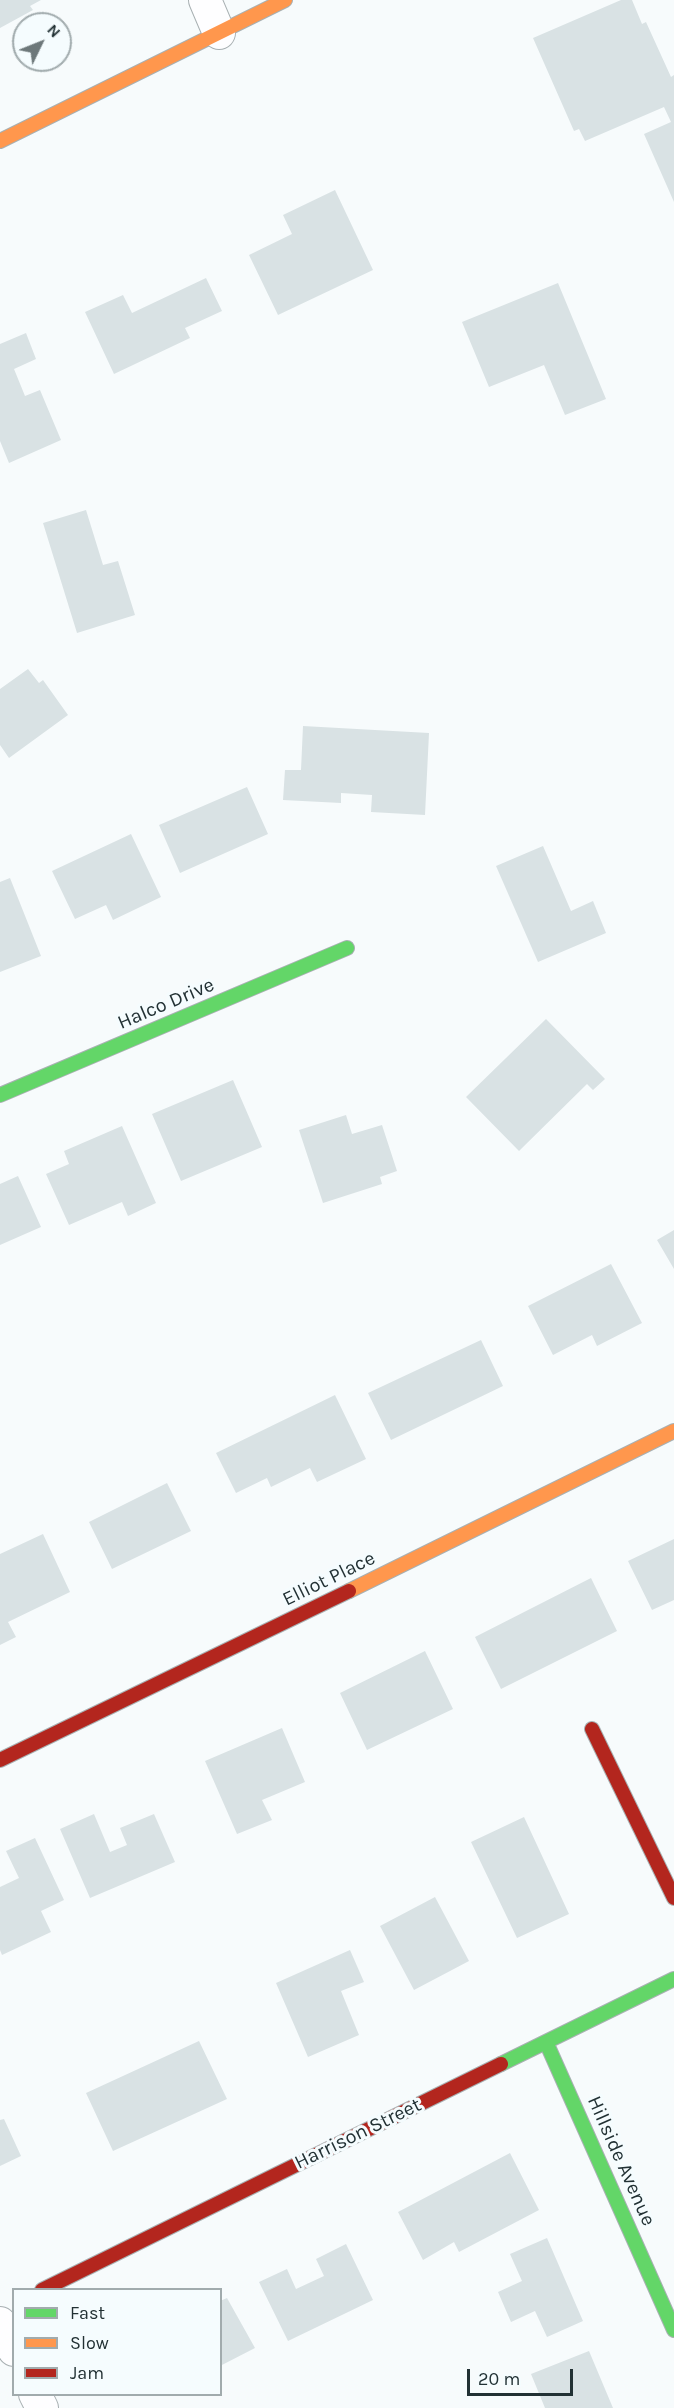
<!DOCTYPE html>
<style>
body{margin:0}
#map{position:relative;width:674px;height:2408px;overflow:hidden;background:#f7fbfc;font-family:Karla,sans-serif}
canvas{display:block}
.legend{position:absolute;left:12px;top:2288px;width:210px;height:108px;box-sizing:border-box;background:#f5fcfe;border:2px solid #a1abad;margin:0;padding:8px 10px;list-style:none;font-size:18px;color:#223134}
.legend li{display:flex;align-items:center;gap:12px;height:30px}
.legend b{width:30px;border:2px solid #a1abad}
.north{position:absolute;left:12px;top:12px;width:60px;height:60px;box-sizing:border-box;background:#f5fcfe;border:2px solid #a1abad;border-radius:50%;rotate:47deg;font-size:16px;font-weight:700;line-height:24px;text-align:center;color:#223134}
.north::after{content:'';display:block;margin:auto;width:21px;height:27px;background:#6d787a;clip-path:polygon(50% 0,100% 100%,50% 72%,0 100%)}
.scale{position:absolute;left:467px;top:2369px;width:106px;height:27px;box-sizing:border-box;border:3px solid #223134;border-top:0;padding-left:8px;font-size:18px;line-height:21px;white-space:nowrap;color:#223134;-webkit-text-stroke:4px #f5fcfe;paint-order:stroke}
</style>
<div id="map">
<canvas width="674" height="2408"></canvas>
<ul class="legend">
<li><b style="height:8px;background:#63d668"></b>Fast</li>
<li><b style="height:8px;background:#ff974d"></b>Slow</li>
<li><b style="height:8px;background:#b3261e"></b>Jam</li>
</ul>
<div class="north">N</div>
<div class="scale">20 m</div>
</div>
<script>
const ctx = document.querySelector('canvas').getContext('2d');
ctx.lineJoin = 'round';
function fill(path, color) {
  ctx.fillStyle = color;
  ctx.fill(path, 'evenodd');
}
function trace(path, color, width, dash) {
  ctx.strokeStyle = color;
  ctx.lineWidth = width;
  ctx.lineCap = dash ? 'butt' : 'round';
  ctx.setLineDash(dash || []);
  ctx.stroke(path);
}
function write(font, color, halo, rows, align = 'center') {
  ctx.font = font + ' Karla,sans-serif';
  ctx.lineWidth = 6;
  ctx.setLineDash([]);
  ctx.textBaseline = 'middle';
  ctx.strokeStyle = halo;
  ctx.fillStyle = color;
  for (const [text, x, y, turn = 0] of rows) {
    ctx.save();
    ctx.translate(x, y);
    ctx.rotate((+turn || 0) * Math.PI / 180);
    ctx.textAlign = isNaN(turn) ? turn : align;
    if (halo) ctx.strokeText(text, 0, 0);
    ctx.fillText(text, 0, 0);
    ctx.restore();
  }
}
const building = new Path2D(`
 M0 0H41L30 6 33 10 0 28Z
 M621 0H632L642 24 646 22 671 77 674 75V202L644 134 671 122 664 107 585 141 579 129 574 131 533 38Z
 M335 190 373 270 278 315 249 255 292 234 283 215Z
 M206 278 222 311 185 328 190 338 114 374 85 312 123 295 132 313Z
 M558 283 606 399 565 415 544 365 489 387 462 322Z
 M26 333 36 359 14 369 25 396 40 390 61 440 9 463 0 441V344Z
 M86 510 103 565 118 561 135 615 77 633 43 523Z
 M28 669 39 683 43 680 68 715 9 758 0 745V689Z
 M303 726 429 733 425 815 371 812 372 795 341 793V803L283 800 285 770H301Z
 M247 787 268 834 180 873 159 825Z
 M131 834 161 897 113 920 106 905 75 919 52 871Z
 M543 846 571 911 593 901 606 933 538 962 496 866Z
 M10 878 41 956 0 972V882Z
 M546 1019 605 1079 593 1090 587 1084 519 1151 466 1097Z
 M233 1080 262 1147 181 1181 152 1114Z
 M346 1115 352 1134 382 1125 397 1171 380 1177 382 1184 323 1203 299 1130Z
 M122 1126 156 1203 128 1216 122 1202 69 1225 46 1174 69 1164 64 1151Z
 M18 1176 41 1227 0 1245V1184Z
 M674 1230V1269L657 1240Z
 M611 1264 642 1323 597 1346 592 1335 553 1355 528 1306Z
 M481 1340 503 1386 391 1440 368 1393Z
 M335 1395 366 1459 317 1482 310 1468 271 1487 267 1478 236 1493 216 1453Z
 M167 1483 191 1531 112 1569 89 1522Z
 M43 1534 70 1592 8 1622 16 1637 0 1645V1554Z
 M674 1539V1600L652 1610 628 1561Z
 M591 1578 617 1631 501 1689 475 1637Z
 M425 1651 453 1709 367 1750 340 1693Z
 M282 1728 305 1782 262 1800 272 1820 237 1834 205 1761Z
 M94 1814 110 1852 127 1845 120 1828 154 1814 175 1862 90 1898 60 1829Z
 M524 1817 569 1914 517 1938 471 1842Z
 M35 1838 64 1900 41 1911 51 1932 2 1955 0 1950V1887L19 1878 6 1851Z
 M435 1897 469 1961 414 1990 380 1926Z
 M350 1950 364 1982 341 1991 359 2035 308 2057 276 1983Z
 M199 2041 227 2099 113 2151 86 2093Z
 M4 2119 21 2156 0 2166V2120Z
 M510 2153 539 2210 459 2252 454 2242 423 2260 398 2212Z
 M547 2238 583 2321 547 2337 535 2311 511 2322 498 2292 522 2281 510 2254Z
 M346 2244 373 2300 288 2341 259 2282 287 2269 296 2289 324 2276 316 2259Z
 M227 2298 255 2348 220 2366V2301Z
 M589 2351 613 2408H545L531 2374Z`);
const street = new Path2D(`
 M205 0 219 33
 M0 2323 14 2350
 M35 2394 42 2408`);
const fast = new Path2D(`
 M0 1095 347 948
 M546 2042 674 2330
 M501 2064 674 1979`);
const slow = new Path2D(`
 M0 141 285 0
 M349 1591 674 1431`);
const jam = new Path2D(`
 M592 1729 674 1898
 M0 1760 349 1591
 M42 2290 501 2064`);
const streetNames = [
 ["Halco Drive",166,1004,-23],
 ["Elliot Place",329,1579,-26],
 ["Harrison Street",358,2134,-26],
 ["Hillside Avenue",621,2161,66]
];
fill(building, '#d9e2e4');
trace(street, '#a8b0b2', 34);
trace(fast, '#a8b0b2', 16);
trace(slow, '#a8b0b2', 16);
trace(jam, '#a8b0b2', 16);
trace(street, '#fefeff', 32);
trace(fast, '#63d668', 14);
trace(slow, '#ff974d', 14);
trace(jam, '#b3261e', 14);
write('20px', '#223134', '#f5fcfe', streetNames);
</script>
